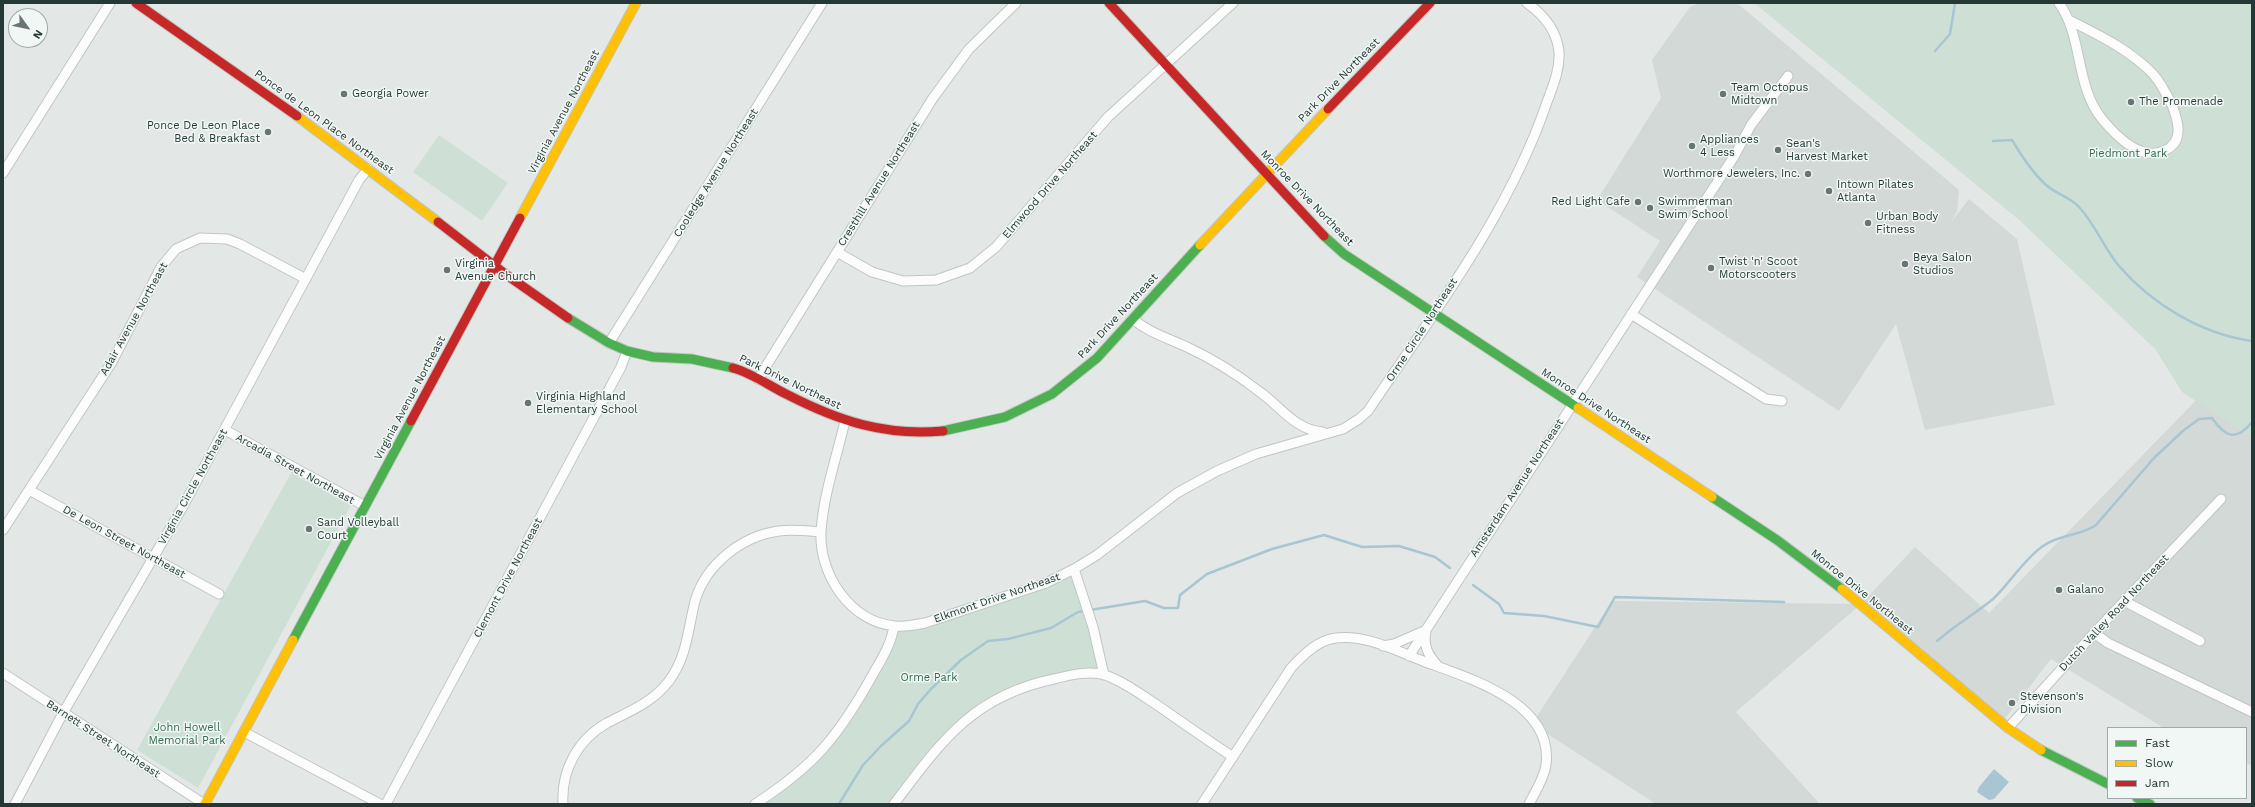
<!DOCTYPE html>
<style>
body{margin:0}
#map{position:relative;width:2255px;height:807px;overflow:hidden;background:#e3e8e6;font-family:"Work Sans",sans-serif}
canvas{display:block}
.frame{position:absolute;inset:0;border:4px solid #243936;pointer-events:none}
.legend{position:absolute;left:2107px;top:727px;width:140px;height:72px;box-sizing:border-box;background:#f1f7f5;border:1px solid #9faba9;margin:0;padding:5px 7px;list-style:none;font-size:12px;color:#243936}
.legend li{display:flex;align-items:center;gap:8px;height:20px}
.legend b{width:20px;border:1px solid #9faba9}
.north{position:absolute;left:8px;top:8px;width:40px;height:40px;box-sizing:border-box;background:#f1f7f5;border:1px solid #9faba9;border-radius:50%;rotate:123deg;font-size:11px;font-weight:700;line-height:16px;text-align:center;color:#243936}
.north::after{content:'';display:block;margin:auto;width:14px;height:18px;background:#677674;clip-path:polygon(50% 0,100% 100%,50% 72%,0 100%)}
</style>
<div id="map">
<canvas width="2255" height="807"></canvas>
<div class="frame"></div>
<ul class="legend">
<li><b style="height:5px;background:#4caf50"></b>Fast</li>
<li><b style="height:5px;background:#ffc107"></b>Slow</li>
<li><b style="height:5px;background:#c62828"></b>Jam</li>
</ul>
<div class="north">N</div>
</div>
<script>
const ctx = document.querySelector('canvas').getContext('2d');
ctx.lineJoin = 'round';
function fill(path, color) {
  ctx.fillStyle = color;
  ctx.fill(path, 'evenodd');
}
function trace(path, color, width, dash) {
  ctx.strokeStyle = color;
  ctx.lineWidth = width;
  ctx.lineCap = dash ? 'butt' : 'round';
  ctx.setLineDash(dash || []);
  ctx.stroke(path);
}
function write(font, color, halo, rows, align = 'center') {
  ctx.font = font + ' "Work Sans",sans-serif';
  ctx.lineWidth = 3;
  ctx.setLineDash([]);
  ctx.textBaseline = 'middle';
  ctx.strokeStyle = halo;
  ctx.fillStyle = color;
  for (const [text, x, y, turn = 0] of rows) {
    ctx.save();
    ctx.translate(x, y);
    ctx.rotate((+turn || 0) * Math.PI / 180);
    ctx.textAlign = isNaN(turn) ? turn : align;
    if (halo) ctx.strokeText(text, 0, 0);
    ctx.fillText(text, 0, 0);
    ctx.restore();
  }
}
const built = new Path2D(`
 M1700 3H1737L1959 190 1957 211 1951 222 1969 199 2017 239 2055 405 1925 430 1896 324 1839 411 1637 277 1660 241 1597 200 1661 98 1652 60 1690 7Z
 M2208 388 2252 414V766L2246 763V728H2164L2051 659 2003 721 1861 604 1736 712 1820 804H1656L1532 724 1612 601 1861 604 1915 547 1989 613Z`);
const green = new Path2D(`
 M1754 3H2252V438L2182 392 2155 349 2018 219Z
 M439 135 508 183 482 221 413 172Z
 M291 473 351 505 198 788 137 750Z
 M1072 569 1102 673 1053 674 983 701 926 758 888 804H755L812 758 857 701 889 633Z`);
const water = new Path2D(`
 M1994 769 2009 782 1994 799 1989 800 1977 792 1979 787Z`);
const stream = new Path2D(`
 M1935 51 1950 34 1955 3
 M1993 141 2012 140C2021 155 2032 172 2045 184 2055 194 2071 197 2080 208 2096 226 2104 248 2119 266 2152 304 2201 334 2252 341
 M1473 585 1499 604 1504 613 1544 616 1598 627 1615 597 1784 602
 M1937 641C1955 625 1975 614 1993 599 2010 583 2024 559 2043 546 2059 534 2081 536 2096 525L2154 458 2184 430 2199 419 2212 418C2225 437 2236 442 2252 422
 M839 804 863 765 881 746 909 721 918 704 931 689 961 660 988 641 1008 639 1051 628 1078 612 1145 601 1164 608H1178L1180 595 1207 574 1272 549 1324 535 1362 547 1399 546 1435 557 1450 568`);
const street = new Path2D(`
 M2059 3C2083 36 2075 86 2102 119 2112 131 2126 146 2141 151 2156 157 2177 150 2178 132 2179 123 2175 113 2172 105 2167 95 2161 83 2153 74 2130 50 2099 35 2069 20
 M3 173 110 3
 M837 252 872 272 903 281 936 280 970 268 996 247 1108 117 1233 3
 M1631 314 1766 399 1782 401
 M1133 319C1149 333 1168 338 1187 347 1213 359 1238 375 1260 392 1281 407 1295 430 1323 432
 M609 343 822 3
 M758 379 933 98 969 49 1016 3
 M845 421C837 456 823 496 821 532 819 574 850 622 895 626 905 627 915 625 925 623L1046 583 1074 569 1097 555 1177 493 1217 471 1256 454 1343 429 1359 419 1368 411C1433 314 1509 214 1547 102 1553 86 1560 70 1559 52 1557 31 1544 15 1527 3
 M225 430 365 506
 M29 490 219 594
 M3 530 112 362 161 267 176 249 200 238 227 239 240 244 306 279
 M1074 569 1093 627 1104 675
 M2124 601 2200 641
 M1426 631C1423 646 1428 655 1438 666
 M2094 633 2108 643 2252 712
 M1383 646 1394 644 1426 630
 M1409 656 1735 155 1751 125 1788 76
 M3 673 204 804
 M2008 728 2096 631 2221 499
 M244 732 380 804
 M15 804 63 713 182 508 359 180 368 169
 M386 804 621 367 627 351
 M563 804C561 771 577 740 607 723 630 711 652 703 669 681 687 657 688 629 695 601 706 564 742 536 779 531 793 529 807 531 821 532
 M755 804C814 766 838 737 872 676 881 660 891 645 894 626
 M894 804C941 742 972 696 1054 679 1070 675 1090 670 1105 675 1125 682 1143 696 1160 707 1184 724 1209 741 1233 757
 M1202 804 1291 668C1303 655 1318 640 1336 638 1365 634 1397 651 1423 661 1468 678 1554 702 1546 765 1544 779 1535 792 1529 804`);
const fast = new Path2D(`
 M1324 236 1344 254 1578 408
 M568 318 609 343 627 351 653 357 692 359 733 368
 M943 431 1005 417 1052 394 1097 358 1200 245
 M1712 497 1777 540 1842 589
 M293 640 411 421
 M2041 750 2108 784
 M2137 798 2150 804`);
const slow = new Path2D(`
 M297 116 438 222
 M520 218 636 3
 M1200 245 1328 109
 M1578 408 1712 497
 M1842 589 2008 728 2041 750
 M205 804 293 640`);
const jam = new Path2D(`
 M136 3 297 116
 M1109 3 1324 236
 M1328 109 1430 3
 M438 222 508 276 568 318
 M733 368C752 373 771 387 788 395 839 421 884 436 943 431
 M411 421 520 218`);
const markers = [
 [344,94,4,"#677674"],
 [1723,94,4,"#677674"],
 [2131,102,4,"#677674"],
 [268,132,4,"#677674"],
 [1692,146,4,"#677674"],
 [1778,150,4,"#677674"],
 [1808,174,4,"#677674"],
 [1829,191,4,"#677674"],
 [1638,202,4,"#677674"],
 [1650,208,4,"#677674"],
 [1868,223,4,"#677674"],
 [1905,264,4,"#677674"],
 [1711,268,4,"#677674"],
 [447,270,4,"#677674"],
 [528,403,4,"#677674"],
 [309,529,4,"#677674"],
 [2059,590,4,"#677674"],
 [2012,703,4,"#677674"]
];
const streetNames = [
 ["Park Drive Northeast",1339,80,-46],
 ["Virginia Avenue Northeast",564,112,-62],
 ["Ponce de Leon Place Northeast",324,122,36],
 ["Cooledge Avenue Northeast",716,173,-58],
 ["Cresthill Avenue Northeast",879,184,-58],
 ["Elmwood Drive Northeast",1050,185,-49],
 ["Monroe Drive Northeast",1307,198,46],
 ["Park Drive Northeast",1118,316,-47],
 ["Adair Avenue Northeast",134,319,-61],
 ["Orme Circle Northeast",1422,330,-57],
 ["Park Drive Northeast",790,382,26],
 ["Virginia Avenue Northeast",410,398,-62],
 ["Monroe Drive Northeast",1596,406,33],
 ["Arcadia Street Northeast",295,469,29],
 ["Virginia Circle Northeast",193,487,-61],
 ["Amsterdam Avenue Northeast",1517,488,-57],
 ["De Leon Street Northeast",124,542,29],
 ["Clemont Drive Northeast",508,578,-62],
 ["Monroe Drive Northeast",1862,592,39],
 ["Elkmont Drive Northeast",997,598,-19],
 ["Dutch Valley Road Northeast",2114,613,-47],
 ["Barnett Street Northeast",103,739,33]
];
const poiNames = [
 ["Team Octopus",1731,88],
 ["Midtown",1731,101],
 ["Georgia Power",352,94],
 ["The Promenade",2139,102],
 ["Ponce De Leon Place",260,126,"right"],
 ["Bed & Breakfast",260,139,"right"],
 ["Appliances",1700,140],
 ["4 Less",1700,153],
 ["Sean's",1786,144],
 ["Harvest Market",1786,157],
 ["Worthmore Jewelers, Inc.",1800,174,"right"],
 ["Intown Pilates",1837,185],
 ["Atlanta",1837,198],
 ["Red Light Cafe",1630,202,"right"],
 ["Swimmerman",1658,202],
 ["Swim School",1658,215],
 ["Urban Body",1876,217],
 ["Fitness",1876,230],
 ["Beya Salon",1913,258],
 ["Studios",1913,271],
 ["Twist 'n' Scoot",1719,262],
 ["Motorscooters",1719,275],
 ["Virginia",455,264],
 ["Avenue Church",455,277],
 ["Virginia Highland",536,397],
 ["Elementary School",536,410],
 ["Sand Volleyball",317,523],
 ["Court",317,536],
 ["Galano",2067,590],
 ["Stevenson's",2020,697],
 ["Division",2020,710]
];
const parkNames = [
 ["Piedmont Park",2128,154],
 ["Orme Park",929,678],
 ["John Howell",187,728],
 ["Memorial Park",187,741]
];
fill(built, '#d2d9d7');
fill(green, '#cee0d6');
fill(water, '#a8c6d2');
trace(stream, '#a8c6d2', 2.5);
trace(street, '#c0c5c3', 11);
trace(fast, '#c0c5c4', 11);
trace(slow, '#c0c5c4', 11);
trace(jam, '#c0c5c4', 11);
trace(street, '#fbfcfb', 9);
trace(fast, '#4caf50', 9);
trace(slow, '#ffc107', 9);
trace(jam, '#c62828', 9);
for (const [x, y, r, color] of markers) {
  const dot = new Path2D();
  dot.arc(x, y, r, 0, 2 * Math.PI);
  ctx.fillStyle = color;
  ctx.fill(dot);
  trace(dot, '#f1f7f5', 1.5);
}
write('11px', '#243936', '#f1f7f5', streetNames);
write('11px', '#243936', '#f1f7f5', poiNames, 'left');
write('11px', '#326b51', '#f1f7f5', parkNames);
</script>
